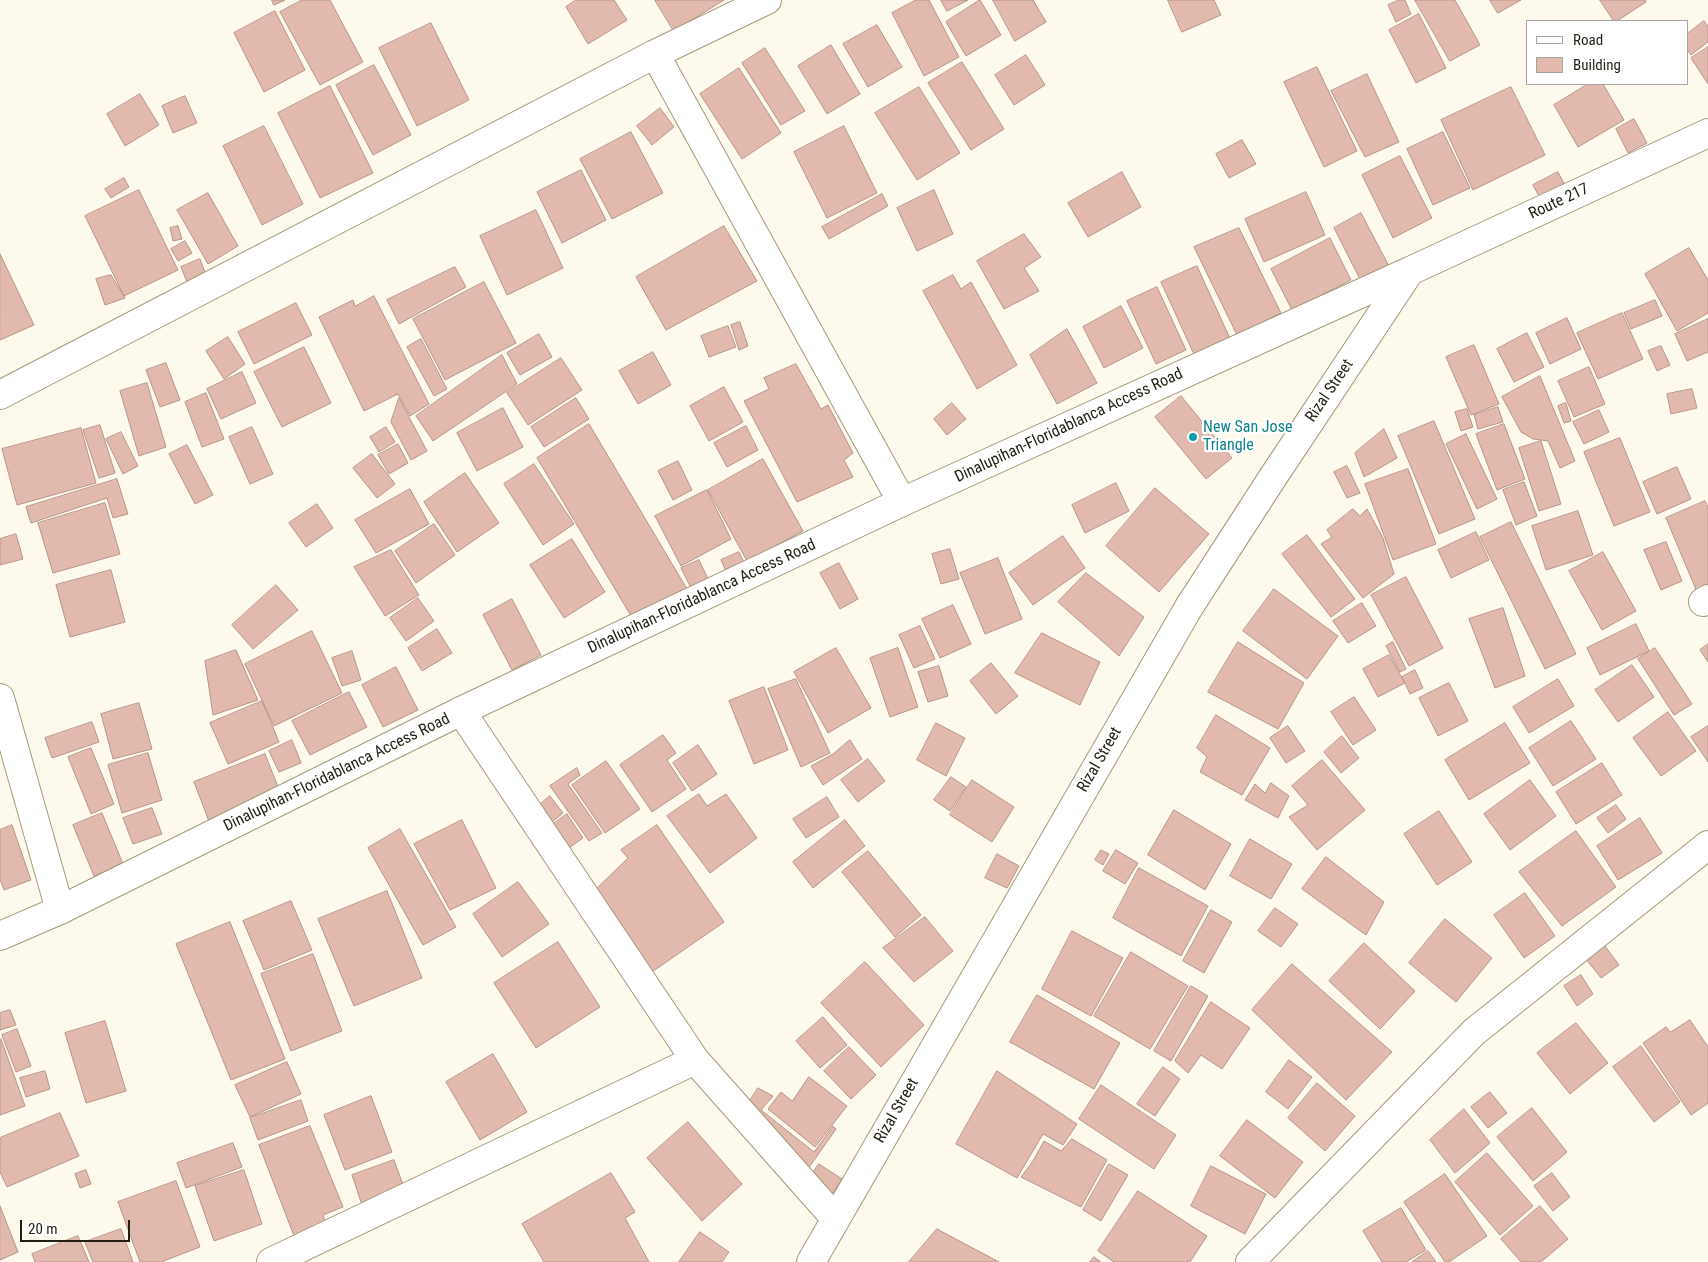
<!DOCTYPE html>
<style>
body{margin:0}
#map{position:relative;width:1708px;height:1262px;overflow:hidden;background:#fdf9ec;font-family:"Roboto Condensed",sans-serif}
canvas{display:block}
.legend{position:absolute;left:1526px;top:20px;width:162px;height:65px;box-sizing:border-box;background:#fff;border:1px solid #a7a5a0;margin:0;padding:6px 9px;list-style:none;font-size:15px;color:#221f12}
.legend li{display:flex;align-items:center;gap:10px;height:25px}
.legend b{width:25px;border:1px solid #a7a5a0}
.scale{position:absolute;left:20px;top:1220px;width:110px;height:22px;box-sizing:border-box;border:2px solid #221f12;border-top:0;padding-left:6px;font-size:15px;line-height:18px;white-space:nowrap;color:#221f12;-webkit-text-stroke:4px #fff;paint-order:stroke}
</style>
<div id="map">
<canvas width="1708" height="1262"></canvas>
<ul class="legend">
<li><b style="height:6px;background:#fff"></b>Road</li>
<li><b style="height:14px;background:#e2baad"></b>Building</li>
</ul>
<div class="scale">20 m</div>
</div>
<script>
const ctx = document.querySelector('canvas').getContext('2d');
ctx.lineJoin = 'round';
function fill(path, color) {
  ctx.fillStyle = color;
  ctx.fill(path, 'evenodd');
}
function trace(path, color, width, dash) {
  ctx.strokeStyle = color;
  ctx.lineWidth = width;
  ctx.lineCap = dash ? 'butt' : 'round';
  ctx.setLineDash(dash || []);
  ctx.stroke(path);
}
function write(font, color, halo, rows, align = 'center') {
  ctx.font = font + ' "Roboto Condensed",sans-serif';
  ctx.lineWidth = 4.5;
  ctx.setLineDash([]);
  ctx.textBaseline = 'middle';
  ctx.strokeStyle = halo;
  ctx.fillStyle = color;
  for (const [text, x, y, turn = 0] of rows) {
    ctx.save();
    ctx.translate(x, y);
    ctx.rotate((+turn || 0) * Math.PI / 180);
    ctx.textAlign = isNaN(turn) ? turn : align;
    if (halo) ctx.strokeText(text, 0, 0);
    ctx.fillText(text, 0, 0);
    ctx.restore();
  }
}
const building = new Path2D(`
 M272 0H285L274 5Z
 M302 0H330L363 62 320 85 280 12Z
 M576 0H614L627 20 588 44 566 7Z
 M655 0H724L674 31Z
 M916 0H929L959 57 924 76 892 13Z
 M941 0H968L947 11Z
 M980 0 1001 35 966 56 946 22Z
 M993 0H1033L1046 22 1015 41Z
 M1168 0H1214L1221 15 1182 32Z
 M1399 0H1405L1411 14 1396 22 1388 5Z
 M1415 0H1455L1480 45 1450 61Z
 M1490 0H1521L1498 13Z
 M1600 0H1645L1646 2 1617 21H1614Z
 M275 11 305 70 264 92 234 33Z
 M1419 14 1446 68 1416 83 1389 30Z
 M1704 21 1708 26V42L1691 55 1687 49V34Z
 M431 23 469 100 417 126 379 48Z
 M877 25 902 67 868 87 843 44Z
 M831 45 860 94 827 114 798 66Z
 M1708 47V84L1691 58Z
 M765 48 805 111 781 125 742 63Z
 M1026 55 1045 85 1014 105 995 75Z
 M962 62 1004 129 971 150 928 83Z
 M374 65 411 135 373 155 336 85Z
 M1317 67 1357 151 1324 167 1284 82Z
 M739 68 781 133 742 159 700 94Z
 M1367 74 1399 142 1365 157 1331 91Z
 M1588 84H1603L1624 120 1578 147 1554 105Z
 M330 86 373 173 320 198 278 113Z
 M919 87 960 153 917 180 875 113Z
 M1511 87 1545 155 1473 190 1441 120Z
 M140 94 159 125 125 146 107 114Z
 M185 96 197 123 173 133 162 106Z
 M660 108 674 127 652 145 637 126Z
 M1634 119 1647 143 1628 153 1616 129Z
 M264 126 303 204 262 225 223 146Z
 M844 126 877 193 827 218 794 152Z
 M631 132 663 193 612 219 580 159Z
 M1443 132 1470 188 1433 205 1407 149Z
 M1242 140 1256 164 1229 178 1216 154Z
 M1400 156 1432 218 1393 238 1362 175Z
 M581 170 606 220 562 243 537 192Z
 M1122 172 1141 207 1088 237 1068 203Z
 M1558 172 1571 197 1546 209 1533 185Z
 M124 178 129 187 111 198 105 189Z
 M139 190 178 270 124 296 85 216Z
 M934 190 953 234 917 251 897 208Z
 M1306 192 1325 235 1264 262 1245 219Z
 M208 193 238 246 208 264 177 210Z
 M882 194 888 206 829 239 822 227Z
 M536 210 563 268 507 295 480 236Z
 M1361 213 1391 270 1363 285 1334 228Z
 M178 226 182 239 173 241 170 228Z
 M724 226 757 281 666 330 636 277Z
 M1239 228 1281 313 1237 335 1194 247Z
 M1024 234 1041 257 1024 268 1039 291 1004 309 977 261Z
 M1330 238 1351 280 1292 310 1271 269Z
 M185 241 192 253 178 261 171 249Z
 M1689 248 1708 280V313L1677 331 1645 274Z
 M0 254 34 325 0 340Z
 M200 259 208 280 189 287 181 267Z
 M1197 266 1233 345 1197 361 1161 282Z
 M455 267 466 287 399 324 387 300Z
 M111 275 125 298 105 305 96 279Z
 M953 275 961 289 971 282 1017 365 977 389 923 291Z
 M484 282 516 343 445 380 413 319Z
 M1157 287 1186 350 1156 364 1127 301Z
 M374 296 429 404 410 416 398 394 364 411 319 317 353 300 355 306Z
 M1655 300 1662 316 1631 329 1624 313Z
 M296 303 312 335 254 364 238 332Z
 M1121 306 1143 348 1104 368 1083 327Z
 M1622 313 1643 359 1598 379 1577 333Z
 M1567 318 1581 349 1550 364 1536 333Z
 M1708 319V352L1687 361 1675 334Z
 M740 322 748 346 739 350 731 325Z
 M728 326 736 347 709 357 701 336Z
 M1067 329 1097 383 1057 404 1030 355Z
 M1527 333 1544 367 1514 382 1497 349Z
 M539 334 552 357 520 375 507 353Z
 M228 337 245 364 224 379 206 351Z
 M421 339 447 389 434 396 407 347Z
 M1474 345 1499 404 1471 415 1446 357Z
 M1661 346 1670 365 1657 371 1648 351Z
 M304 347 331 403 282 427 254 372Z
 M653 352 671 385 638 404 619 371Z
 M502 355 517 384 433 441 416 416Z
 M561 358 582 390 528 425 507 393Z
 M166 363 180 400 160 407 146 370Z
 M796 364 821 409 828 405 853 453 844 460 853 477 797 502 744 401 769 389 764 378Z
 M1589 367 1605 404 1574 417 1558 381Z
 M242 372 256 403 221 419 207 389Z
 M1540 376 1575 461 1560 468 1548 441 1533 439 1521 432 1502 397Z
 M147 383 166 447 139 456 120 391Z
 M724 387 743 422 709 441 690 406Z
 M1692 389 1697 408 1671 414 1667 394Z
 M206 393 224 439 202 447 185 402Z
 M1181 396 1232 458 1206 479 1155 417Z
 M399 398 427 451 411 460 391 422Z
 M576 398 589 419 544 447 531 427Z
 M952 403 966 419 947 435 934 419Z
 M1566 403 1571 421 1564 423 1558 406Z
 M1498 407 1503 422 1478 429 1474 415Z
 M503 408 523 447 477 471 457 433Z
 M1467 409 1473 427 1461 431 1455 412Z
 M1599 410 1609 432 1584 444 1573 422Z
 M1434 421 1475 519 1439 534 1398 436Z
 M589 424 687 589 634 621 537 458Z
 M1504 424 1525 479 1497 490 1476 434Z
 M100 425 115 473 99 478 83 430Z
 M746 426 758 450 727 467 714 443Z
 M252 427 273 474 250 484 229 437Z
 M386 427 395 442 379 452 370 437Z
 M81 428 96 483 17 505 2 449Z
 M1384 429 1397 458 1364 477 1355 453Z
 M121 432 138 466 123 474 106 439Z
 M1466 434 1497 499 1477 509 1446 444Z
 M1620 438 1650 512 1614 526 1584 452Z
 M1541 441 1561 504 1539 511 1519 448Z
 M398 444 408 463 389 474 378 455Z
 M187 445 213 495 195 504 169 454Z
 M372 454 395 484 377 498 353 468Z
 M763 459 803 531 747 561 708 490Z
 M678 461 692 490 673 500 658 471Z
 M534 464 574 524 543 545 504 484Z
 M1347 466 1360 493 1347 498 1334 472Z
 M1677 467 1691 499 1657 514 1643 482Z
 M1408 469 1436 544 1393 560 1365 484Z
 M465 473 499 523 457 552 424 502Z
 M117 479 128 514 113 518 107 498 31 523 26 507Z
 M1524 482 1537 516 1516 525 1503 490Z
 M1116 483 1129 511 1085 533 1072 505Z
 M1155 488 1209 534 1159 592 1106 546Z
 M410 489 429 524 376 553 355 520Z
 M707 490 731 539 681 566 655 516Z
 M1705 501 1708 507V587L1697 592 1666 518Z
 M105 503 120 554 53 573 38 523Z
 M317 504 333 528 306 547 289 523Z
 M1353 509 1360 516 1367 509 1383 538 1394 574 1363 598 1321 544 1332 537 1327 530Z
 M1578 511 1593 555 1546 570 1532 526Z
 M1511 522 1576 654 1545 669 1480 537Z
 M434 524 455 555 416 583 395 551Z
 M1476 532 1489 560 1451 578 1438 550Z
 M16 534 23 559 0 565V539Z
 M1307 535 1355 599 1331 617 1282 554Z
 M1063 536 1085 568 1033 605 1009 573Z
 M572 539 605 592 564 618 530 565Z
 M1666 542 1682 581 1661 590 1644 550Z
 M950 549 959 579 941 584 932 554Z
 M391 550 419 595 385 616 354 567Z
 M739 552 748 571 730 580 721 560Z
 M1603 552 1636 611 1602 630 1569 571Z
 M998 558 1022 619 985 634 960 573Z
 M699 560 711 585 694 594 681 568Z
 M839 563 858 599 840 609 820 573Z
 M111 570 125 622 70 637 56 585Z
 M1086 573 1144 617 1119 656 1058 602Z
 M1406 577 1443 648 1409 666 1371 595Z
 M276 585 298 610 253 649 232 625Z
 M1274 589 1338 636 1307 679 1243 631Z
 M418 598 434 621 406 641 390 618Z
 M512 599 541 655 512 670 483 615Z
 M1362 603 1376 626 1348 643 1333 621Z
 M953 605 971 644 940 658 922 619Z
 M1503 608 1525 676 1495 688 1469 619Z
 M1636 624 1649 651 1600 675 1587 648Z
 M920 626 935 659 914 668 899 635Z
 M437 629 452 653 422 671 408 648Z
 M312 631 342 693 274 726 245 664Z
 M1042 633 1100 662 1080 705 1015 673Z
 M1238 642 1304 683 1278 729 1208 692Z
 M1393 642 1406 669 1400 672 1386 646Z
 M1708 644V662L1700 650Z
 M836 648 871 708 828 733 794 672Z
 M898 648 918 707 890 717 870 658Z
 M1655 648 1692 704 1674 715 1638 659Z
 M236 650 258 700 213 715 205 661Z
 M352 651 361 680 342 686 332 658Z
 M1389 655 1405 683 1378 697 1363 669Z
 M991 663 1018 696 996 714 970 681Z
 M1632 665 1654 697 1618 722 1595 690Z
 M939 666 948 696 928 702 918 672Z
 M396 667 418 710 383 727 362 685Z
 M1415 670 1423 688 1410 694 1402 677Z
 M796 679 830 753 801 767 768 689Z
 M1558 679 1574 706 1529 733 1513 707Z
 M1449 683 1468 721 1438 736 1419 698Z
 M764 687 788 750 754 764 729 701Z
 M349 692 367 727 310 755 292 721Z
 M1354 697 1376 730 1353 745 1331 712Z
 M262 701 279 742 228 764 210 723Z
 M139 703 152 749 113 759 101 714Z
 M1668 712 1696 751 1661 776 1633 738Z
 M1216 715 1270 748 1242 795 1200 772 1207 757 1197 748Z
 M1571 721 1596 759 1553 786 1529 748Z
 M92 722 99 742 52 758 45 738Z
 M936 723 965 738 946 776 917 760Z
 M1505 723 1530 763 1469 800 1445 760Z
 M1288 726 1305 751 1286 763 1270 738Z
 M1708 726V762L1691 737Z
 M663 735 676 753 667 760 686 789 652 812 620 765Z
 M1342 736 1359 758 1341 773 1324 752Z
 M292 740 301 763 279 772 269 751Z
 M850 740 862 759 823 785 811 766 833 754Z
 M698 745 717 774 692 791 673 763Z
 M91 748 114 804 91 814 68 757Z
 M148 753 162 800 122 813 108 765Z
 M265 754 282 797 210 824 194 782Z
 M868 759 885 781 858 802 841 780Z
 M1322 760 1365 810 1317 850 1289 817 1308 805 1292 786Z
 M606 761 640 809 605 833 572 785Z
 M1602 763 1622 795 1576 824 1556 792Z
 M577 768 580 775 568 784 602 833 589 841 550 786Z
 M951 777 966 787 950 811 934 800Z
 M972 780 1014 807 992 842 950 815Z
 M1530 780 1556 816 1510 850 1484 814Z
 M1271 783 1289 796 1278 818 1245 800 1255 784 1265 793Z
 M699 794 707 806 726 794 757 838 710 873 667 816Z
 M550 796 563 813 546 827 532 811Z
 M827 797 839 817 806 838 793 819Z
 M1616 805 1626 819 1608 833 1597 818Z
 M152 808 162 834 133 844 123 818Z
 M1174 810 1231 844 1205 890 1148 855Z
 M1439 811 1472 862 1437 885 1404 834Z
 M102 813 123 864 94 876 73 825Z
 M567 814 583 838 562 853 545 830Z
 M1640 818 1662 853 1618 880 1597 846Z
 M462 820 496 888 450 910 414 844Z
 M845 820 865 846 813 888 793 862Z
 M12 825 31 880 4 890 0 879V830Z
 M657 825 724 922 649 974 592 893 628 858 621 850Z
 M400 829 456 927 423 945 368 848Z
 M1576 831 1616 887 1562 926 1519 872Z
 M1250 839 1292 864 1271 899 1230 876Z
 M1101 850 1109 854 1103 865 1095 860Z
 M1116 850 1138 863 1125 884 1103 871Z
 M868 851 921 915 895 937 842 872Z
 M997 854 1019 866 1007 888 985 878Z
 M1326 857 1384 902 1366 935 1302 889Z
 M1139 868 1208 906 1181 956 1113 918Z
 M518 882 549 924 502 957 473 914Z
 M387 891 422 978 354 1006 318 919Z
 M1525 893 1555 936 1524 958 1494 915Z
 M291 901 312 950 264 970 243 921Z
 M1275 908 1298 924 1281 947 1258 931Z
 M1211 910 1232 922 1204 973 1183 961Z
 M925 917 953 951 914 982 883 948Z
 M1445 919 1492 958 1456 1002 1409 963Z
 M230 922 285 1059 231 1080 176 944Z
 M1072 931 1123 958 1091 1016 1042 989Z
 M558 942 600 1007 536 1048 494 983Z
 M1364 943 1415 991 1380 1029 1329 981Z
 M1605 946 1619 965 1601 978 1586 959Z
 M1131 952 1188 986 1150 1049 1094 1016Z
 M313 954 342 1031 291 1051 261 974Z
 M865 962 924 1025 881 1067 821 1003Z
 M1292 964 1392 1052 1346 1100 1252 1010Z
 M1581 975 1593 994 1577 1006 1564 986Z
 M1191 986 1208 996 1171 1061 1154 1051Z
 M1037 995 1120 1043 1094 1089 1010 1042Z
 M1211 1002 1250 1028 1222 1069 1201 1055 1188 1073 1175 1061Z
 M10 1010 16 1025 0 1030V1013Z
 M823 1017 847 1045 820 1068 796 1041Z
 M1690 1020 1708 1047V1103L1691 1115 1643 1043 1666 1027 1670 1032Z
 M105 1021 126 1091 86 1103 65 1033Z
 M1576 1023 1608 1063 1570 1094 1537 1053Z
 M17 1029 31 1066 16 1072 2 1035Z
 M1 1039 25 1106 0 1115V1040Z
 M1641 1046 1680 1102 1654 1122 1613 1067Z
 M849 1047 876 1075 851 1099 824 1071Z
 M493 1054 527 1112 480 1140 446 1082Z
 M1289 1060 1312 1077 1288 1109 1266 1092Z
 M287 1062 301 1094 250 1117 235 1085Z
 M1163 1067 1180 1079 1155 1116 1137 1104Z
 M45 1071 50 1089 26 1097 20 1078Z
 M997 1071 1077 1124 1063 1145 1043 1134 1017 1178 956 1144Z
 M809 1077 847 1106 815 1147 768 1109 781 1092 792 1101Z
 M1317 1083 1355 1116 1325 1151 1288 1118Z
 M1101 1085 1176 1135 1154 1169 1079 1119Z
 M758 1088 773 1096 761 1110 814 1152 833 1126 836 1129 803 1176 748 1104Z
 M1490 1092 1507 1113 1488 1128 1471 1107Z
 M371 1096 392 1152 345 1170 324 1115Z
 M301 1100 308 1121 258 1140 250 1118Z
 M1532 1108 1567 1152 1533 1181 1497 1137Z
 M1464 1109 1490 1143 1455 1173 1430 1140Z
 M60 1113 79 1156 7 1187 0 1172V1138Z
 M1247 1120 1303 1162 1275 1198 1220 1156Z
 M688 1122 742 1184 702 1221 647 1158Z
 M310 1126 343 1207 323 1215 328 1232 296 1241 259 1145Z
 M1072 1139 1107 1160 1081 1207 1021 1177 1033 1161 1044 1141 1061 1151Z
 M233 1143 242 1167 186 1188 177 1163Z
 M1487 1153 1533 1206 1500 1235 1455 1182Z
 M394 1160 406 1193 363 1208 352 1175Z
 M819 1164 842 1179 831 1196 808 1180Z
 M1109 1164 1128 1175 1101 1221 1083 1210Z
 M1211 1166 1266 1194 1245 1234 1191 1206Z
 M86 1170 91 1184 80 1188 75 1174Z
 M244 1170 262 1224 214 1241 195 1186Z
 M611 1173 635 1212 625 1218 649 1262H544L522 1224Z
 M1552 1173 1570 1197 1553 1211 1534 1186Z
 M1445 1174 1487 1236 1449 1262H1445L1404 1202Z
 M176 1181 200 1247 161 1262H140L118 1202Z
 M1138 1191 1207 1236 1190 1262H1114L1098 1251Z
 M0 1206 18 1252 0 1260Z
 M1540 1206 1568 1239 1541 1262H1521L1501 1239Z
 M1401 1208 1426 1250 1406 1262H1382L1363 1231Z
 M121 1229 133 1262H93L85 1242Z
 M937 1229 999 1262H909Z
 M700 1232 729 1252 722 1262H679Z
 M78 1236 89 1262H35L32 1254Z
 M1428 1251 1436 1262H1412Z
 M1094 1257 1101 1262H1090Z`);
const street = new Path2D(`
 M655 54 902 502
 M0 395 655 54 767 0
 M1703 602 1708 599
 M0 698 60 910
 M461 711 695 1060 835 1218
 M271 1262 695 1060
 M1250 1262 1474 1032 1708 845`);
const secondary = new Path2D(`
 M0 936 60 910 461 711 902 502 1410 271`);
const primary = new Path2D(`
 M811 1262 1189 607 1273 477 1410 271 1708 133`);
const markers = [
 [1193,437,5,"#0f9aa8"]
];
const streetNames = [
 ["Route 217",1559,202,-25],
 ["Rizal Street",1330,391,-56],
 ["Dinalupihan-Floridablanca Access Road",1069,426,-25],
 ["Dinalupihan-Floridablanca Access Road",702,597,-25],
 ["Rizal Street",1100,760,-60],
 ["Dinalupihan-Floridablanca Access Road",337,773,-26],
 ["Rizal Street",897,1111,-60]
];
const cultureNames = [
 ["New San Jose",1203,428],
 ["Triangle",1203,446]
];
fill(building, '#e2baad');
trace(building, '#b7948a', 1);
trace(street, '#a39a7b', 30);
trace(secondary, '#a39a7b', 30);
trace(primary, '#a39a7b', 30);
trace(street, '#fff', 28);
trace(secondary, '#fff', 28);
trace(primary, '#fff', 28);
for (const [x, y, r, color] of markers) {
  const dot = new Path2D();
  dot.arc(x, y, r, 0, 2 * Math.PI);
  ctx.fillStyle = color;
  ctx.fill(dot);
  trace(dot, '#fff', 2);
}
write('16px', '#221f12', '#fff', streetNames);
write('16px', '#0d838f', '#fff', cultureNames, 'left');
</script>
